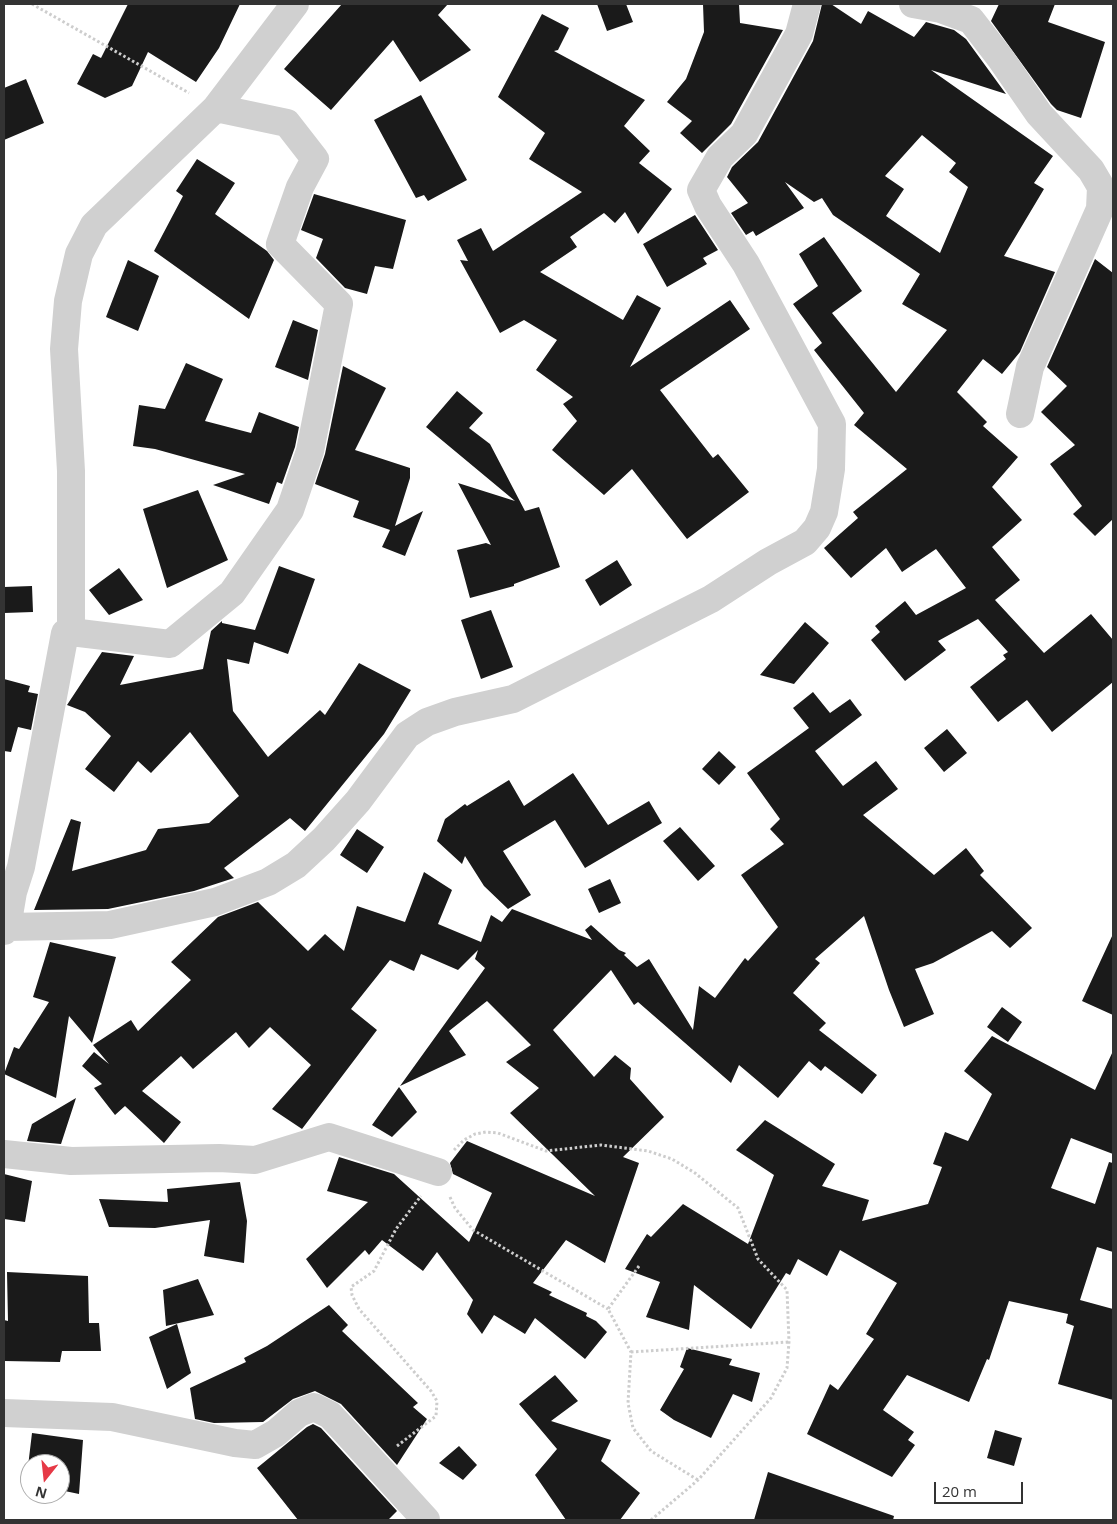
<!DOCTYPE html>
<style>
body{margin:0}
#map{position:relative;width:1117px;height:1524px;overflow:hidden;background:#fff;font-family:"Open Sans",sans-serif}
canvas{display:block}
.frame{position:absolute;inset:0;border:5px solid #333;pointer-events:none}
.north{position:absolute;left:20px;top:1454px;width:50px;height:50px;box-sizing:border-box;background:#fff;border:1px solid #adadad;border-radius:50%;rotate:196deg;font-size:14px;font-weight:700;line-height:20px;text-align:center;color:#333}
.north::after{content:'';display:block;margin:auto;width:18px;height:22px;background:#e63946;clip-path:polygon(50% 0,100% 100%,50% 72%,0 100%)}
.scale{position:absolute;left:934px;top:1482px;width:89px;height:22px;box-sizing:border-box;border:2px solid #333;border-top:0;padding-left:6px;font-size:15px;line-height:18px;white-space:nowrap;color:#333;-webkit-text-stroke:4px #fff;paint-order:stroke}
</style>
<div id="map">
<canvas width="1117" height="1524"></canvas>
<div class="frame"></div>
<div class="north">N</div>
<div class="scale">20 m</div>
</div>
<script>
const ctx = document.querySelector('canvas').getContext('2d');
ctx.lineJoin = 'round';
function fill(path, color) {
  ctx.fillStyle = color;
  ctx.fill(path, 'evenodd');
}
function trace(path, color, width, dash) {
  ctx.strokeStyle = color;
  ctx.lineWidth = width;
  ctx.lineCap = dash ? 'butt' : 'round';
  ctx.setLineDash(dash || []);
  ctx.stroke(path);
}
const building = new Path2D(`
 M128 4H240L219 48 196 82 148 52 132 86 105 98 77 84 93 54 101 58Z
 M342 4H448L438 15 471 50 420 82 393 40 331 110 284 69Z
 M597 4H626L633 22 607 31Z
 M703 4H739L740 23 783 30 731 124 702 153 680 133 692 121 667 102 686 79 704 32Z
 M822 4H831L861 24 868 11 914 37 926 22 954 30 966 39 1006 94 931 70 1053 156 1034 183 1044 189 1004 256 1055 272 1020 352 1002 374 983 359 957 392 987 422 983 426 1018 457 992 487 1022 520 992 547 1020 580 995 600 1044 653 1091 614 1113 640V682L1052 732 1027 700 998 722 970 687 1006 659 1003 655 1008 652 978 619 938 641 946 650 905 681 871 640 880 632 875 626 905 601 916 615 966 588 936 549 902 572 886 548 851 578 824 548 858 518 853 512 907 469 854 425 864 413 814 350 822 343 793 304 818 286 799 254 824 237 862 291 832 313 896 392 947 330 902 304 920 274 833 215 822 198 814 202 785 182 804 208 756 236 753 231 746 235 731 213 748 203 727 177 732 167 758 142 813 41ZM922 135 956 163 949 172 968 187 940 253 886 216 904 189 885 176Z
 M999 4H1055L1048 22 1105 42 1081 118 1057 110 1051 104 991 21Z
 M542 14 569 28 558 50 554 51 645 100 624 126 650 151 639 163 672 189 638 234 625 212 615 223 604 213 570 237 577 247 540 272 623 320 637 295 661 308 630 367 730 300 750 329 660 390 713 458 718 454 749 492 687 539 632 469 604 495 552 450 577 421 563 404 573 397 536 370 557 340 524 320 500 333 460 260 468 261 457 240 481 228 493 251 582 192 529 159 545 133 498 97Z
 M26 79 44 123 4 140V88Z
 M421 95 467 180 428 201 424 195 416 198 374 120Z
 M197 159 235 183 215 214 267 251 274 260 249 319 154 251 183 196 176 191Z
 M314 194 406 220 393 269 375 266 367 294 345 288 316 258 323 239 301 230Z
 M695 215 718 250 703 258 707 264 667 287 643 244Z
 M1095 259 1113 273V519L1095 536 1073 514 1082 506 1050 464 1075 445 1041 412 1067 386 1047 367Z
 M128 260 159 276 138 331 106 317Z
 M293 320 318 330 308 380 275 367Z
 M186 363 223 379 205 421 251 433 259 412 299 427 295 447 282 484 277 482 269 504 213 485 245 474 155 449 133 446 139 405 165 409Z
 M343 366 386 388 355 450 410 468V478L395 526 423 511 405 556 382 547 390 530 353 517 359 501 315 484 325 454Z
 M457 391 483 413 469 428 490 444 525 511 539 507 560 567 514 584V586L470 598 457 550 486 543 491 545 458 483 515 501 426 427Z
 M198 490 228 560 167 588 143 509Z
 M617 560 632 585 600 606 585 580Z
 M279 566 315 579 288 654 254 642 249 664 227 659 233 711 268 757 320 710 325 715 359 663 411 690 384 734 305 831 290 818 224 868 234 878 194 891 108 909 34 910 71 819 81 822 72 871 146 850 158 829 209 823 239 796 190 732 151 773 138 761 114 792 85 769 111 736 85 712 67 705 102 652 134 656 120 685 203 669 211 631 222 621V623L255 630Z
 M119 568 143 600 109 615 89 590Z
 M32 586 33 612 4 613V587Z
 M491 610 513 667 481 679 461 620Z
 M805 622 829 643 794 684 760 675Z
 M4 679 30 686 28 692 38 694 31 730 18 727 11 752 4 751Z
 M813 692 830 713 850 699 862 715 815 751 843 786 876 761 898 789 863 815 934 875 966 848 984 871 980 875 1032 928 1010 948 992 931 933 963 915 969 934 1014 904 1027 889 990 864 916 815 959 820 963 793 993 826 1023 819 1030 877 1075 862 1094 825 1066 821 1071 809 1061 778 1098 739 1065 731 1083 638 1002 634 1005 611 970 553 1030 594 1077 615 1055 631 1068 630 1079 664 1117 623 1157 639 1163 605 1263 566 1240 533 1283 552 1292 549 1295 587 1313 586 1316 596 1321 607 1332 585 1359 535 1318 525 1334 494 1315 482 1334 467 1314 473 1300 437 1252 423 1271 382 1240 369 1255 365 1250 327 1288 306 1259 368 1202 327 1191 339 1157 394 1174 469 1242 492 1193 453 1174 450 1163 467 1141 595 1196 510 1113 539 1088 506 1062 531 1045 487 1001 449 1031 466 1055 400 1086 485 968 475 959 478 950 458 970 421 954 414 971 390 960 351 1009 377 1030 302 1129 272 1109 311 1065 270 1027 249 1048 236 1032 193 1069 181 1056 142 1091 181 1122 164 1143 125 1106 115 1115 94 1088 102 1084 82 1066 94 1052 109 1064 93 1045 131 1020 138 1031 191 980 171 962 218 917 258 902 308 951 325 934 344 951 357 906 405 922 424 872 452 890 438 924 481 942 491 915 502 922 512 909 592 940 585 930 591 925 619 950 626 953 624 955 637 967 649 959 693 1030 699 986 715 998 745 958 748 961 778 927 741 875 784 844 770 829 780 819 747 773 809 728 793 708Z
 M947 729 967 753 944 772 924 748Z
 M719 751 736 767 719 785 702 769Z
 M573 773 608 825 649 801 662 823 585 868 555 820 503 851 531 895 508 909 484 886 465 856 462 864 437 841 445 819 465 804 467 806 509 780 524 806Z
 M680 827 715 866 698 881 663 841Z
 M357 829 384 847 367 873 340 855Z
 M610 879 621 903 599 913 588 889Z
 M1113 934V1015L1082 1001Z
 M50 942 116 957 92 1043 69 1016 56 1098 4 1074 14 1047 19 1049 49 1002 33 997Z
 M1002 1007 1022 1022 1008 1042 987 1027Z
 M992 1036 1095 1090 1113 1051V1154L1071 1138 1051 1188 1095 1204 1109 1162 1113 1163V1252L1097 1247 1080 1300 1113 1309V1400L1058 1384 1074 1326 1066 1323 1068 1314 1009 1301 989 1360 987 1359 969 1402 907 1375 883 1410 914 1432 908 1440 915 1445 892 1477 807 1434 830 1384 838 1390 874 1339 866 1334 897 1283 840 1250 827 1276 798 1259 790 1275 786 1273 751 1329 694 1285 689 1330 646 1317 660 1282 625 1269 647 1234 651 1237 683 1204 748 1244 774 1175 736 1150 765 1120 835 1164 822 1186 869 1200 862 1221 928 1204 942 1167 933 1164 945 1132 968 1141 992 1094 964 1071Z
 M399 1087 417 1112 392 1137 372 1125Z
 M76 1098 61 1144 27 1141 32 1124Z
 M4 1174 32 1181 25 1222 4 1219Z
 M240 1182 247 1221 244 1263 204 1256 210 1220 155 1228 109 1227 99 1199 168 1202 167 1189Z
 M7 1272 88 1276 89 1323H99L101 1351H62L60 1362 4 1361V1320L8 1321Z
 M198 1279 214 1315 166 1326 163 1290Z
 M329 1305 348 1325 342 1331 418 1403 413 1407 427 1419 397 1465 341 1404 315 1391 293 1399 263 1422 214 1423 195 1419 190 1388 246 1362 244 1358 267 1346Z
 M177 1324 191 1373 167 1389 149 1337Z
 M687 1348 732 1359 729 1365 760 1373 752 1402 733 1394 711 1438 674 1420 660 1410 684 1369 680 1367Z
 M555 1375 578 1401 551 1421 611 1440 601 1461 640 1493 620 1520H566L535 1475 557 1449 519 1404Z
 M313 1424 321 1428 397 1511 388 1520H298L257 1468 307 1427Z
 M995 1430 1022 1438 1014 1466 987 1458Z
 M32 1433 83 1440 79 1494 60 1490V1464H30V1484L26 1483Z
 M459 1446 477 1465 463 1480 439 1463Z
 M768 1472 894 1516 893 1520H754Z`);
const path = new Path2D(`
 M32 4 189 93
 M454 1150 464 1140 475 1134 486 1132 498 1133 546 1151 601 1145 648 1151 672 1159 695 1173 738 1208 758 1259 787 1290 789 1342 787 1368 771 1398 698 1480 651 1520
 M450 1197 455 1208 473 1230 608 1309
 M639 1266 608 1309 631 1352 628 1403 633 1428 651 1451 698 1480
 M631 1352 789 1342
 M397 1446 436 1416 437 1401 431 1391 359 1309 352 1295 351 1287 374 1271 396 1229 421 1196`);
const minor = new Path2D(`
 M913 4 941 9 971 20 1001 59 1039 114 1091 170 1101 187 1100 209 1030 367 1020 414
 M71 632 170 644 232 593 290 510 310 451 339 304 280 244 300 187 315 159 287 123 216 108
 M7 927 110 925 215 902 268 882 296 865 324 839 358 801 407 735 427 722 455 712 513 699 711 599 768 562 805 542 817 528 824 512 831 469 832 424 746 264 708 206 701 190 720 157 744 134 799 34 807 4
 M4 931 7 927 13 892 21 867 65 633 71 632V471L64 349 68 301 79 254 94 225 216 108 295 4
 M4 1154 71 1161 219 1158 255 1160 329 1137 438 1172
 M4 1413 112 1417 235 1443 255 1445 276 1433 299 1413 314 1407 330 1415 345 1431 426 1520`);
fill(building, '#1a1a1a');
trace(path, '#cdcdcd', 3, [2.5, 2.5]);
trace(minor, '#d0d0d0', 28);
</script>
